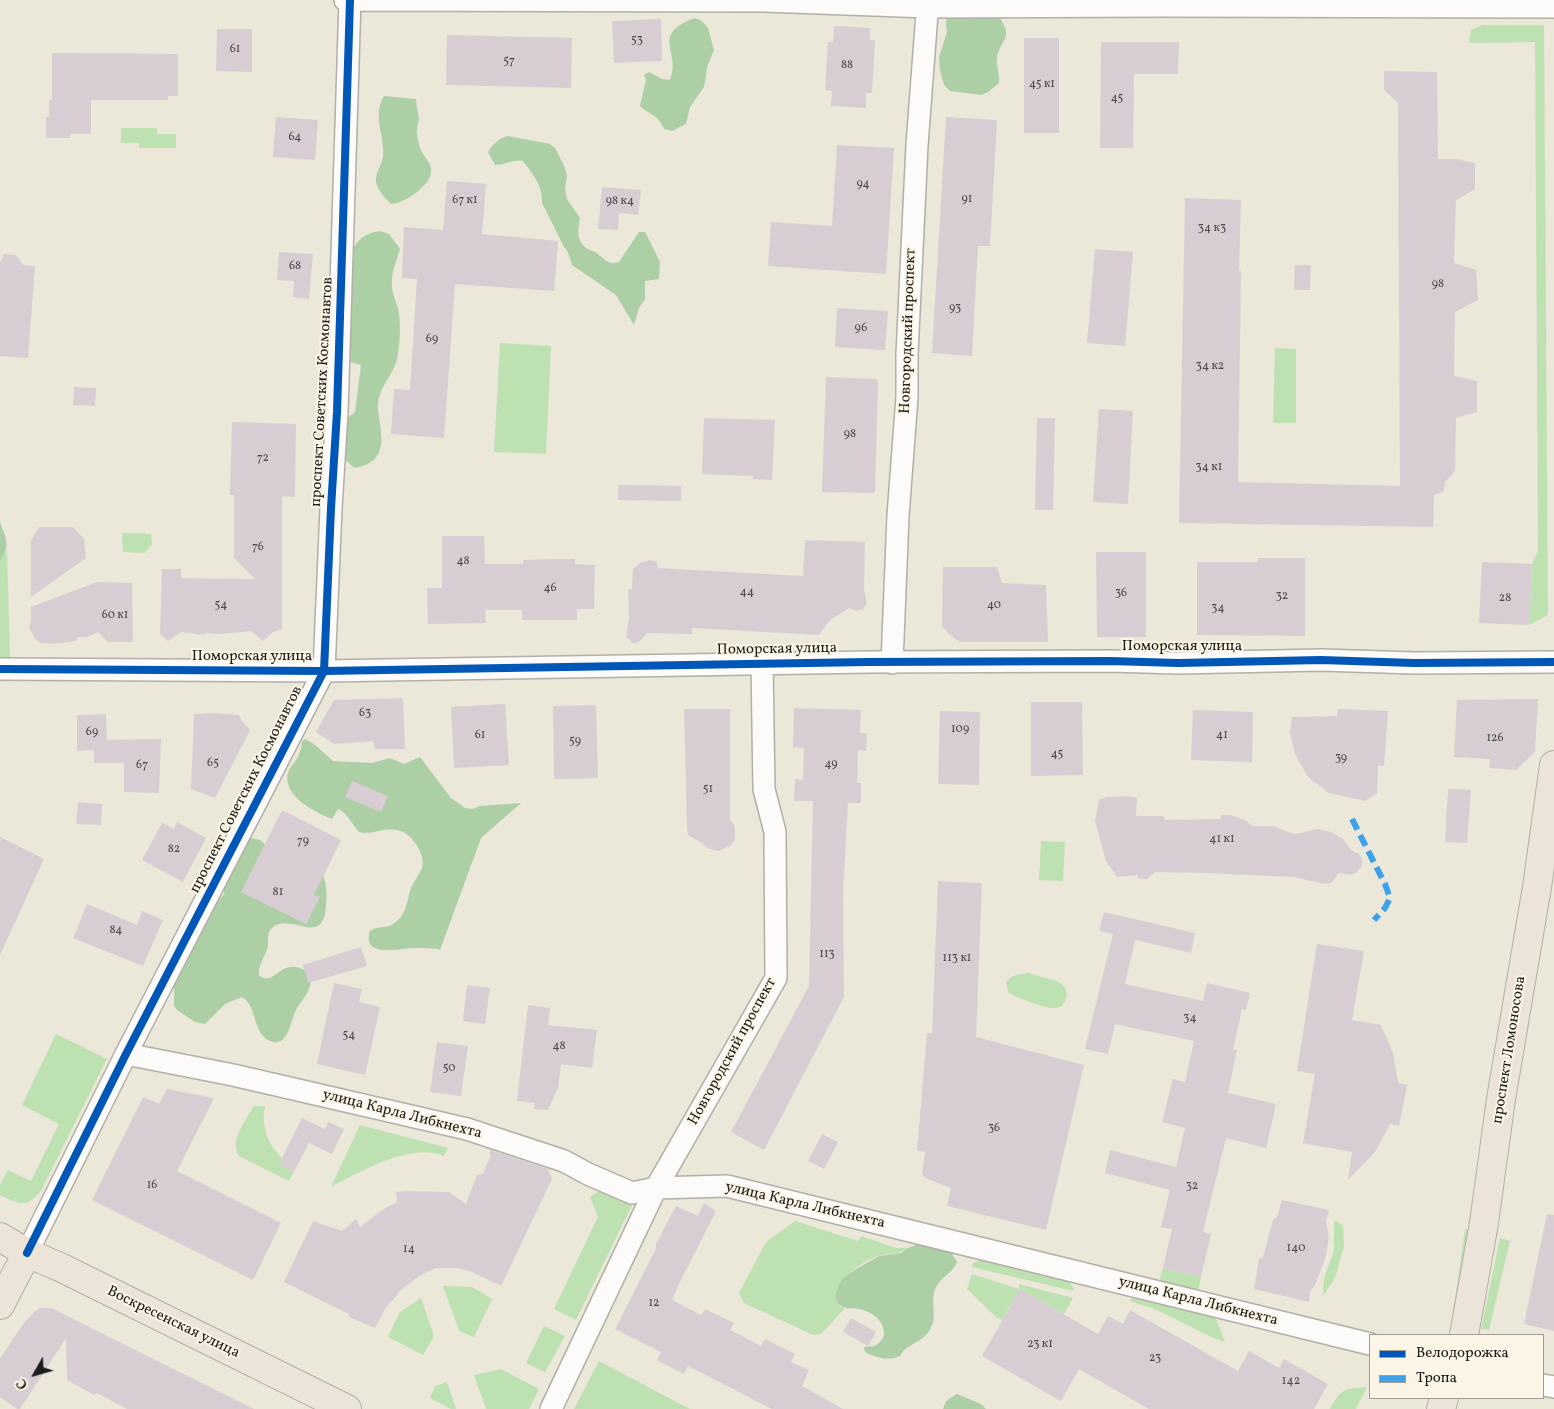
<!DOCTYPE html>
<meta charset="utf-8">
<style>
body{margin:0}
#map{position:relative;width:1554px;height:1409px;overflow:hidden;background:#ebe7d9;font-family:Vollkorn,serif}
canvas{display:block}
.legend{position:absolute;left:1369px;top:1334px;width:175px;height:65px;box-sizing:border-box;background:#fcf5e5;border:1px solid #a29e95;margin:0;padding:6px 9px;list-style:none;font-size:15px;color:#1c1c1c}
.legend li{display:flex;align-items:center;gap:10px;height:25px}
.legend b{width:25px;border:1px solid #a29e95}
.north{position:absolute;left:10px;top:1349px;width:50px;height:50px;-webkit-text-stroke:4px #fcf5e5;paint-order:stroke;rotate:232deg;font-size:14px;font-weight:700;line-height:20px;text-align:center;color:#1c1c1c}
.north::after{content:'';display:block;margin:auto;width:18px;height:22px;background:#1c1c1c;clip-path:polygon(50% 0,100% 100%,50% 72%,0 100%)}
</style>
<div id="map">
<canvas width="1554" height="1409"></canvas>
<ul class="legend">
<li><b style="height:6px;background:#0057b8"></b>Велодорожка</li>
<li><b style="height:6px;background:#3da2ea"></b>Тропа</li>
</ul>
<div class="north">С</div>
</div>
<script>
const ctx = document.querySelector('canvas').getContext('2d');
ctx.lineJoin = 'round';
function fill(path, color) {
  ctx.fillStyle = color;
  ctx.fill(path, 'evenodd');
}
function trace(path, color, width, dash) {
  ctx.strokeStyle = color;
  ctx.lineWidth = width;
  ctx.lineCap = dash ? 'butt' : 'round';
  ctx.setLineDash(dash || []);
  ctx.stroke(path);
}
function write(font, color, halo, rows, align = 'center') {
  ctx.font = font + ' Vollkorn,serif';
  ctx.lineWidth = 4;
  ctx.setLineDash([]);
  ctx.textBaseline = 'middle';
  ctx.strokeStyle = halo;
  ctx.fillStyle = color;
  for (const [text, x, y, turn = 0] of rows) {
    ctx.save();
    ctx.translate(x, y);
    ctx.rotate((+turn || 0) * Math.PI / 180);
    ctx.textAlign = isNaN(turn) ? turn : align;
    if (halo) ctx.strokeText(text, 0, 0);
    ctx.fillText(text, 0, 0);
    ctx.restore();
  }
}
const green = new Path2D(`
 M1482 25H1544L1548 615 1529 625 1532 564 1538 551 1535 42 1469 43 1471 30Z
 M121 128H157V134H176V148H139V143H121Z
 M500 343 551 346 546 454 494 452Z
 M1275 348 1296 349V423H1273Z
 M122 533 151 534 152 544 145 553 123 552Z
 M7 550 10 657H0V561Z
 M1041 841 1065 842 1063 881 1039 880Z
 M1028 973 1057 981 1064 986C1067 991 1068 995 1065 1001 1059 1014 1043 1006 1033 1003 1024 999 1016 998 1008 992L1006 982C1012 975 1019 974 1028 973Z
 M56 1034 107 1059 41 1191C26 1209 19 1204 0 1195V1185L8 1170 31 1181 59 1124 22 1105Z
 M254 1106H265C261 1127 267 1143 282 1158L279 1164 294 1172 289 1181 239 1156C229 1141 246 1120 254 1106Z
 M360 1125 448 1148 444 1156C411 1142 360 1172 331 1187Z
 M602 1189 628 1198 632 1205 576 1320 554 1309 598 1217 590 1197Z
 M1334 1220 1343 1225 1344 1246 1335 1278 1323 1296 1324 1278 1334 1251Z
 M795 1221 858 1241 861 1236 896 1248H908C897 1256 891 1252 878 1256 862 1261 839 1278 835 1295L840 1306 845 1308 821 1334 813 1335 744 1303 739 1293 766 1242Z
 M1465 1229 1474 1231 1459 1329 1451 1328Z
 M1500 1238 1510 1241 1489 1330 1481 1329Z
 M985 1258 1066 1277 1074 1289 1073 1291 972 1267 973 1263Z
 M1163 1268 1201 1277 1199 1288 1193 1295 1162 1287 1160 1277Z
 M972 1274 1019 1289V1284L1073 1298 1064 1314 1020 1289 1002 1320 996 1317 967 1289Z
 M443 1286 472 1287 492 1299 474 1337 459 1331Z
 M1134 1291 1213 1312 1225 1342 1209 1336 1157 1310 1130 1301Z
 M421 1298 434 1336 423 1355 388 1337 400 1312Z
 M544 1326 565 1336 545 1372 526 1363Z
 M599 1361 690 1409H574Z
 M501 1369 539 1389 529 1409H486L474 1375Z
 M447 1382 456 1409H451L430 1398 435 1386Z
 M1367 1387 1356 1409H1330C1342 1388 1343 1389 1367 1387Z`);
const forest = new Path2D(`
 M948 14 999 17C1015 38 999 41 997 58 996 67 1000 74 999 83L988 92 981 95 950 91 944 85 940 71 939 57 947 32 946 23Z
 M695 18 702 21 708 28 714 50 708 64 704 87 690 107 686 124 672 131 664 129C656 112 652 117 640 106L646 80 644 75 649 72 662 79 670 80C682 53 649 34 695 18Z
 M384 96 416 99C416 106 418 111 419 118 419 122 417 125 417 129 416 134 419 143 420 148 423 157 432 162 431 172 431 185 404 204 391 204 385 198 378 191 376 182 375 173 382 165 383 156 385 136 372 115 384 96Z
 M508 136 550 144 555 148 565 168 567 176 565 188 567 199 580 218C578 229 576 240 586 248 590 250 594 251 598 254 605 260 608 265 619 262L639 232H645L660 262 659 279 645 281V299L639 308 634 325 616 295 572 265 568 252 564 247 542 203C543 186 533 174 523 161 513 159 505 165 495 165L488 152C492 145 499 138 508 136Z
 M380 231 389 234 400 249C396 262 391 273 392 286 392 294 396 301 398 308 401 323 400 339 398 354 396 372 380 385 378 403 377 413 381 423 381 433 383 454 375 464 355 468 339 458 340 442 338 425L355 412 361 365 344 360 350 256C355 241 364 233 380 231Z
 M0 522C6 538 11 546 0 561Z
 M305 739 314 744 333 761 372 763 390 758 404 764 420 757 451 798 465 808 472 809 480 806 521 803 481 838 440 950C437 948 421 948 416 948 404 947 361 960 370 931 381 924 387 931 398 920 407 912 407 899 411 888 414 881 419 875 422 868 426 856 414 837 403 832 386 824 375 836 359 832 352 824 348 814 338 809L332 819C314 812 279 794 289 770 291 766 294 764 296 760 300 755 301 748 302 741Z
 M251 838 260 840 267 846 323 875C327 886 327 895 326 906 323 949 290 911 272 928 265 935 270 942 267 950 264 958 258 966 259 975 270 986 279 967 291 967 297 966 304 970 310 972 314 988 304 997 296 1010 291 1019 288 1049 270 1041 252 1033 258 1007 242 997L225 1004 205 1024 195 1022 177 1010 174 1006V983L210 912 224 894 223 877 246 840Z
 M919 1244 951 1252 957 1262C952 1275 937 1278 934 1293 931 1306 938 1319 929 1331 922 1343 906 1344 900 1356 887 1361 877 1358 865 1352L864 1347 875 1346C882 1341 886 1336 883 1327 879 1315 866 1310 855 1308 851 1308 847 1309 843 1307 838 1305 836 1300 835 1295L839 1284 843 1278 856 1269 879 1256 901 1253 908 1248Z
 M957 1394 981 1404 986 1409H943L946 1401Z`);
const building = new Path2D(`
 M661 19 662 61 614 63 612 21Z
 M834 26 870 28V40H875L872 93H866V108L831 106 832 91 825 90 828 42H833Z
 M217 29H252V72L216 71Z
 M447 35 572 38 571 88 446 85Z
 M1024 38H1059V133H1024Z
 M1101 42H1179L1178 74H1134L1133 148H1100Z
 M52 53 178 54V96H168V100H91V134H70V138H46V117H49V100H52Z
 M1384 71 1437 72 1438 159H1456L1475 163V189L1456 200 1454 263 1476 270 1478 300 1455 312 1454 376 1477 381V412L1456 418 1455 471 1445 482 1444 491 1434 495 1433 527 1179 523 1185 198 1241 200 1239 271H1241L1238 482 1400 486 1398 103 1384 90Z
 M276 117 318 120 315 160 273 157Z
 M946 117 997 120 990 246H978L972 356 932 353Z
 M837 145 894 148 886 274 768 266 771 222 832 226Z
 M447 181 486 184 482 234 558 241 554 291 455 284 444 438 391 434 394 389 410 390 417 279 402 278 404 227 443 230Z
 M602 187 641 190 638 215 619 213 618 230 598 229Z
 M1095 249 1133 252 1125 346 1087 343Z
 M279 252 313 254 309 299 293 297 294 281 277 280Z
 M4 254 16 255 23 265 35 266 28 358 0 356V263Z
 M1295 265H1311L1310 290H1294Z
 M837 308 888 311 885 350 835 347Z
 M826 377 878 379 875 493 822 492Z
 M74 387 96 388 95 406 73 405Z
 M1099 409 1133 411 1128 504 1093 502Z
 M704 418 775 420 772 480 753 479V476L702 474Z
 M1037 418H1055L1053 510H1035Z
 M232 422 296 424 295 497 282 496V629L273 632 263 641 251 631 221 634 206 633 204 635 181 632 168 641 160 634 162 569H181V578L255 579 234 558V495H230Z
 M618 485 681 486V501L618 500Z
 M39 527H73L84 539 86 558 31 597V540Z
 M442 536H484L485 564H523V560L556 559H575V564L595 565 594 609H577V620H522V610H485L486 623 428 624 427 588H442Z
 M805 540 865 542 864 590 867 603 863 609 857 611 849 608 830 620 819 635 692 628V634L647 633 640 641 634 644 626 637 629 618 628 590 632 589 633 569 640 563 650 560 657 562 658 568 803 576Z
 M1096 552H1146V637H1097Z
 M1258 558H1305V636L1197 635V562H1258Z
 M1482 562 1532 564 1529 625 1479 623Z
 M943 567H997L1002 583 1046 585 1048 642H960L949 634 942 626Z
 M97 582 132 583 133 642H108L98 632 87 637H78L76 641 49 644 41 643 35 639 29 628 31 622V607Z
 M403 698 405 749H375L373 741 334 744 316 732 334 700Z
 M1538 699 1535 752 1516 770 1489 768 1490 759 1454 757 1457 700Z
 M1031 702H1082L1083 775 1031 776Z
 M505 704 509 765 454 768 451 707Z
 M596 705 598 778 554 779 553 706Z
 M794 708 861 710 860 733H867L866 751 858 750 857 783H861V803H848L843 893 844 997 764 1150 731 1132 809 986 813 801H794L795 779 803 780 804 748 793 747Z
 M684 709H730V819L734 825 735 832V839L731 845 719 851 707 848 702 843 688 835 687 828Z
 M1338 709 1388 711 1384 766 1378 765 1377 793 1365 801 1329 793 1308 777 1295 754 1290 733 1292 717 1337 716Z
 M1193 710 1253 712 1252 762 1191 760Z
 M940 711 980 712 979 785 938 784Z
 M212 713 239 715 241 720 250 730 215 798 191 789 194 714Z
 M106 714 107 740 161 739 159 793 124 792V763H94V750L77 751V715Z
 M352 781 388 796 381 812 345 797Z
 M1448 789 1471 790 1467 843 1445 842Z
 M1126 796 1137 798 1136 816H1163L1165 820 1220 819 1221 815H1231L1244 820 1253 826H1273L1288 832 1296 834 1318 829 1331 832 1343 839 1351 850 1359 854 1362 859V866L1356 873 1350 875 1339 873 1331 883 1325 884 1293 877 1207 873 1155 872 1147 879 1138 878V875L1117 877 1106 861 1095 821 1099 800 1107 797Z
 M78 802 102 804 101 825 76 824Z
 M282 810 341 840 314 895 320 897 306 924 241 892Z
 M177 822 206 838 183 882 142 860 162 823 174 829Z
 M0 837 44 859 0 955Z
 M938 881 982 883 976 1037 1084 1065 1046 1230 947 1206 951 1188 925 1178 922 1174 925 1152 917 1151 927 1033H932Z
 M87 904 137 925 142 911 163 920 143 966 73 938Z
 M1104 912 1195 933 1191 953 1135 940 1125 984 1203 1001 1207 983 1250 993 1246 1010 1242 1009 1233 1049 1237 1050 1228 1093 1276 1104 1266 1148 1226 1138 1203 1232 1211 1234 1201 1277 1163 1268 1172 1229 1161 1227 1170 1190 1105 1173 1110 1150 1176 1167 1185 1128 1162 1122 1173 1079 1185 1082 1194 1041 1115 1024 1108 1054 1085 1049 1113 934 1099 931Z
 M1317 944 1364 951 1352 1020 1381 1025 1393 1053 1398 1083 1407 1085 1399 1126 1390 1124 1375 1152 1348 1180 1352 1152 1303 1143 1315 1074 1297 1071Z
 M361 947 367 966 308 983 303 965Z
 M334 983 362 989 359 1002 380 1007 365 1075 317 1064Z
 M467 985 490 988 485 1024 463 1021Z
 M528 1005 550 1008 548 1025 597 1030 592 1068 561 1064 558 1088 548 1110 534 1109 535 1103 517 1101Z
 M437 1042 468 1046 461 1096 430 1092Z
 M167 1089 214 1098 177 1171 281 1223 253 1280 92 1200 143 1097 159 1104Z
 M302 1118 325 1129 328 1122 344 1129 332 1154 309 1143 294 1172 279 1164Z
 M822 1134 838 1142 824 1169 808 1161Z
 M490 1150 548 1169 552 1179 501 1286 470 1271 457 1268H436L419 1276 401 1290 385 1309 375 1328 349 1317V1314L284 1282 313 1221 342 1231 356 1219 360 1227 382 1210 397 1202 396 1192 404 1191 449 1192 466 1204 477 1175 483 1174 490 1157Z
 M1282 1200 1329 1210 1326 1221 1329 1238 1326 1256 1316 1283 1310 1292 1309 1302 1254 1289 1259 1259 1263 1257 1273 1220 1277 1217Z
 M704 1203 716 1211 680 1282 672 1300 701 1315 705 1309 734 1323 730 1330 761 1346 765 1339 795 1354 791 1362 809 1370 802 1386 843 1409H772L688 1366 684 1374 670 1367 657 1360 661 1352 615 1329 656 1249V1244L676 1206 698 1216Z
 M1547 1214 1554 1215V1331L1524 1324Z
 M1020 1289 1098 1334 1108 1316 1123 1324 1130 1310 1238 1371 1249 1351 1279 1368 1284 1359 1328 1384 1314 1409H1149L1079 1369 1061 1401 982 1356Z
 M40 1308H51L254 1409H127L97 1393 94 1395 67 1380 66 1338 20 1409H17L0 1397V1359L23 1324 34 1312Z
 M851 1318 876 1332 868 1346 843 1332Z`);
const minor = new Path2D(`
 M345 0 764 1 928 7 1162 6 1554 7
 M892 663 898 516 907 397V354L917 145 928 0
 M0 669 324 671 868 662 1110 661 1178 663 1321 660 1414 663 1554 662
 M126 1054 233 1075 467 1129 564 1161 588 1174 632 1193 656 1188 727 1186 1370 1344
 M27 1253 126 1054 324 671 331 508 337 412 350 0
 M1543 1385 1554 1387
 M551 1409 656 1188 776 978 775 832 764 789 762 664`);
const major = new Path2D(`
 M0 1237 27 1253 60 1267 347 1409
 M0 1305 27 1253
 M1464 1335 1484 1223 1501 1099 1537 887 1554 765
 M1441 1409 1444 1398`);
const quiet = new Path2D(`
 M1352 819 1385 884 1390 898 1385 908 1374 920`);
const cycleway = new Path2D(`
 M0 669 324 671 868 662 1110 661 1178 663 1321 660 1414 663 1554 662
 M27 1253 126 1054 324 671 331 508 337 412 350 0`);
const numberNames = [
 ["53",637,41],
 ["61",235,50],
 ["57",509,62],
 ["88",847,66],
 ["45 к1",1042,85],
 ["45",1117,99],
 ["64",295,138],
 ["94",863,185],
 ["91",967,200],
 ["67 к1",465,201],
 ["98 к4",620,202],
 ["34 к3",1212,229],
 ["68",295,267],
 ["98",1438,285],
 ["93",955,309],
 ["96",861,329],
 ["69",432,340],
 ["34 к2",1210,367],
 ["98",850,435],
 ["72",263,459],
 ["34 к1",1209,468],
 ["76",258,548],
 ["48",463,562],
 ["46",550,589],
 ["44",747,593],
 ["36",1121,594],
 ["32",1282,597],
 ["28",1505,599],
 ["54",221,606],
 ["40",994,606],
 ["34",1218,609],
 ["60 к1",115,616],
 ["63",365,714],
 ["109",960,730],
 ["69",92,733],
 ["61",480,736],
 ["41",1222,736],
 ["126",1495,739],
 ["59",575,742],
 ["45",1057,755],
 ["39",1341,759],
 ["65",213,764],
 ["49",831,765],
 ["67",142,766],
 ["51",708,790],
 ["41 к1",1222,840],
 ["79",303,842],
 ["82",174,850],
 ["81",278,893],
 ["84",116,931],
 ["113",827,955],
 ["113 к1",957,959],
 ["34",1190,1019],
 ["54",349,1036],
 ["48",559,1047],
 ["50",449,1069],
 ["36",994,1129],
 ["16",152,1186],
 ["32",1192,1187],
 ["140",1296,1249],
 ["14",409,1250],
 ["12",654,1304],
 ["23 к1",1040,1345],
 ["23",1155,1359],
 ["142",1291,1382]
];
const streetNames = [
 ["Новгородский проспект",909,331,-88],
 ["проспект Советских Космонавтов",323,392,-87],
 ["Поморская улица",1182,647],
 ["Поморская улица",777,650,-1],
 ["Поморская улица",252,657],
 ["проспект Советских Космонавтов",247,790,-63],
 ["проспект Ломоносова",1510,1050,-81],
 ["Новгородский проспект",733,1052,-61],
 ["улица Карла Либкнехта",402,1115,14],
 ["улица Карла Либкнехта",805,1206,13],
 ["улица Карла Либкнехта",1198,1302,14],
 ["Воскресенская улица",173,1323,26]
];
fill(green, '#bee1b2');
fill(forest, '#adcfa6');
fill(building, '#d8cdd2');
trace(minor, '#b1afa6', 24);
trace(major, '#b1afa6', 30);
trace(minor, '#fcfbf9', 21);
trace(major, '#ece4d9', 28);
trace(quiet, '#3da2ea', 6, [12, 6]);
trace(cycleway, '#0057b8', 8);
write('12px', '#4b484a', null, numberNames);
write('15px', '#1c1c1c', '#fcf5e5', streetNames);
</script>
